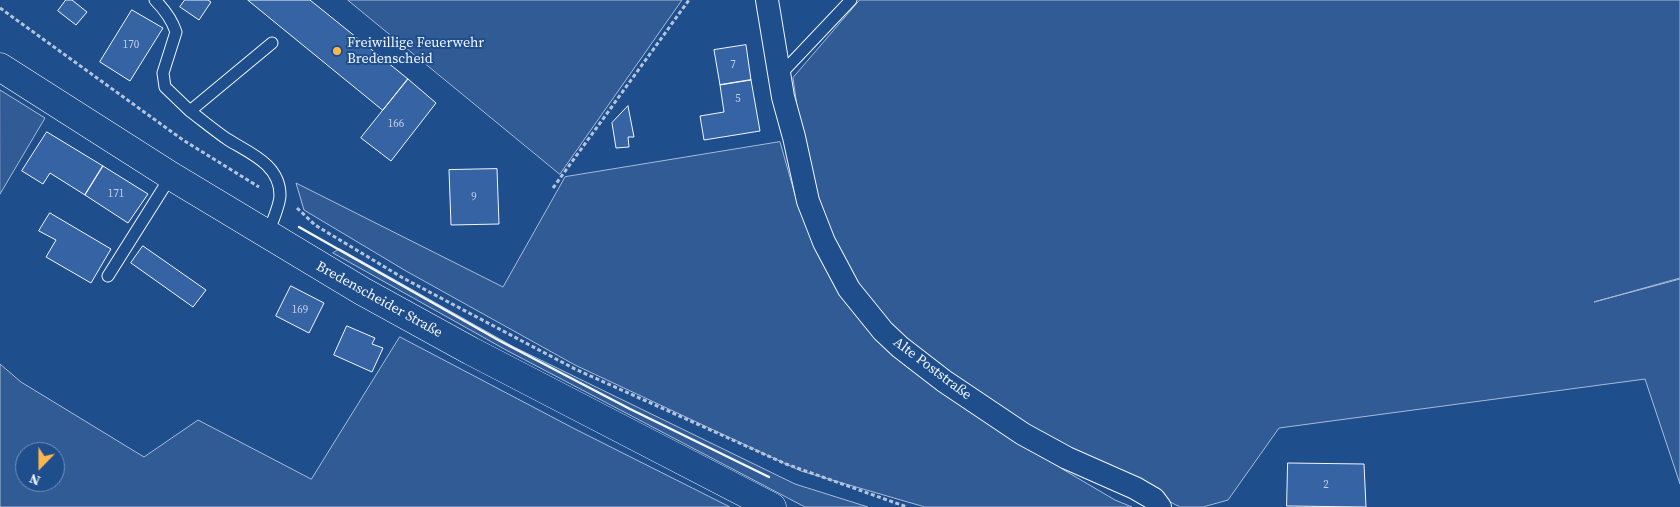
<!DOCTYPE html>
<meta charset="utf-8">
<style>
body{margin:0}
#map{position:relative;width:1680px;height:507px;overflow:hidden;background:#1f4e8c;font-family:"Source Serif 4",serif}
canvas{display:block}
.north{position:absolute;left:15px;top:442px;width:50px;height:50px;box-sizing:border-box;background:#1f4e8c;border:1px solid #7391ba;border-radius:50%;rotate:202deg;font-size:14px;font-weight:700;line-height:20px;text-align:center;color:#f2f6ff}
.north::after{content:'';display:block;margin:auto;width:18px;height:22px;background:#ffb74d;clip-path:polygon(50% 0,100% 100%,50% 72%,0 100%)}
</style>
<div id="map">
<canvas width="1680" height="507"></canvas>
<div class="north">N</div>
</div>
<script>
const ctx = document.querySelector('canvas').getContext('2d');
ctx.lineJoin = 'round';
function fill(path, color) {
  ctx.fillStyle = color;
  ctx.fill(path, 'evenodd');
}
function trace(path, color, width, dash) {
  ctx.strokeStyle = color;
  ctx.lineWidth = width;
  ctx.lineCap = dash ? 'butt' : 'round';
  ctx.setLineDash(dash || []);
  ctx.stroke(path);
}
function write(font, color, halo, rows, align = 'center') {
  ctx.font = font + ' "Source Serif 4",serif';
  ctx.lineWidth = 4;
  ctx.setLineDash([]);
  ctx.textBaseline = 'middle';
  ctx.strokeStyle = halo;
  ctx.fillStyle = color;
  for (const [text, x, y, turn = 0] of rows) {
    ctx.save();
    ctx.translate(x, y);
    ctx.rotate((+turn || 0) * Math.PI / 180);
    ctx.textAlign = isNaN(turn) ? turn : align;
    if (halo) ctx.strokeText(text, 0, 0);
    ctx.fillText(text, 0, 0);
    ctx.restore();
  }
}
const green = new Path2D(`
 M348 0H682L560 174Z
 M860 0H1680V278L1594 302 1680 279V484L1645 379 1279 428 1228 500 1203 507H1180L1006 416 937 368 871 308 821 217 804 155 793 78Z
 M0 90 45 118 0 194Z
 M780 142 799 209 828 271 989 423 1064 470 1115 500 1132 507H925L801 471 575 365 406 271 304 210 296 183 503 287 565 177Z
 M340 249 514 347 795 484 868 507H805L506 350 333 253Z
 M400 337 573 428 730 507H0V364L21 382 144 457 198 420 311 479ZM25 452H55V482H25Z`);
const building = new Path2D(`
 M66 0H72L87 12 76 25 58 11Z
 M185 0H208L211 2 199 20 180 7Z
 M248 0H310L408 79 383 110Z
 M132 10 163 28 130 81 100 62Z
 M746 45 751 80 720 85 714 50Z
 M408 79 436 103 391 161 361 138Z
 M751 80 760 131 704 140 700 116 724 112 720 85Z
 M628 106 634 137H628L629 147 616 148 612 123Z
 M47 132 103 166 85 195 50 173 43 184 22 171Z
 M103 166 148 194 128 223 85 195Z
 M497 169 499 224 451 225 449 170Z
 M50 213 111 249 91 283 46 257 56 240 39 231Z
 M143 246 206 290 193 307 131 263Z
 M291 286 324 303 309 333 276 316Z
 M347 326 375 338 372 344 383 348 372 372 334 355Z
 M1288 463 1364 464 1366 507 1287 506Z`);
const path = new Path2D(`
 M0 8 183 140 259 187
 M553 188 689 0
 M297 208 315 225 403 278 575 369 786 464 907 507`);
const lane = new Path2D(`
 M155 0C164 9 172 20 176 32L163 73 165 87 190 111
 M779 76 851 0
 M267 236C271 224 280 206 280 195 280 164 249 153 227 139 214 130 202 120 190 111L272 43
 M108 276 171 176`);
const street = new Path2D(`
 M767 0 783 97 794 137 808 201 824 242 849 289 883 331 900 347 944 381 1023 434 1067 458 1135 488 1154 499 1160 507`);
const primary = new Path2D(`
 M0 67 171 176 362 291 471 351 772 507`);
const wall = new Path2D(`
 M299 227 500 341 630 409 769 477`);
const markers = [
 [337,51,5,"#ffb74d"]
];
const numberNames = [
 ["170",131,45],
 ["7",733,65],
 ["5",738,99],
 ["166",396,124],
 ["171",116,194],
 ["9",474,197],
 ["169",300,310],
 ["2",1326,485]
];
const poiNames = [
 ["Freiwillige Feuerwehr",347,43],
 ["Bredenscheid",347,59]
];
const streetNames = [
 ["Bredenscheider Straße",379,300,29],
 ["Alte Poststraße",932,369,37]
];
fill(green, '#305b95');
trace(green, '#a8bbd7', 1);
fill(building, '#3563a3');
trace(building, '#f2f6ff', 1);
trace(lane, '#f2f6ff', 13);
trace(street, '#f2f6ff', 24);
trace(primary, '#f2f6ff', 29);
trace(path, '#b3c4dc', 3, [4, 2.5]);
trace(lane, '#1f4e8c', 11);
trace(street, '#1f4e8c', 22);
trace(primary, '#1f4e8c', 28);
trace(wall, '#f2f6ff', 2.5);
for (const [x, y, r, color] of markers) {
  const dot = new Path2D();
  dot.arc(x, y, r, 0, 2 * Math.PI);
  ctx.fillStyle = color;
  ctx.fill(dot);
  trace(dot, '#1f4e8c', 2);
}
write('11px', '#c3d1e8', null, numberNames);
write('14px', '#f2f6ff', '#1f4e8c', poiNames, 'left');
write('14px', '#f2f6ff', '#1f4e8c', streetNames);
</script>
